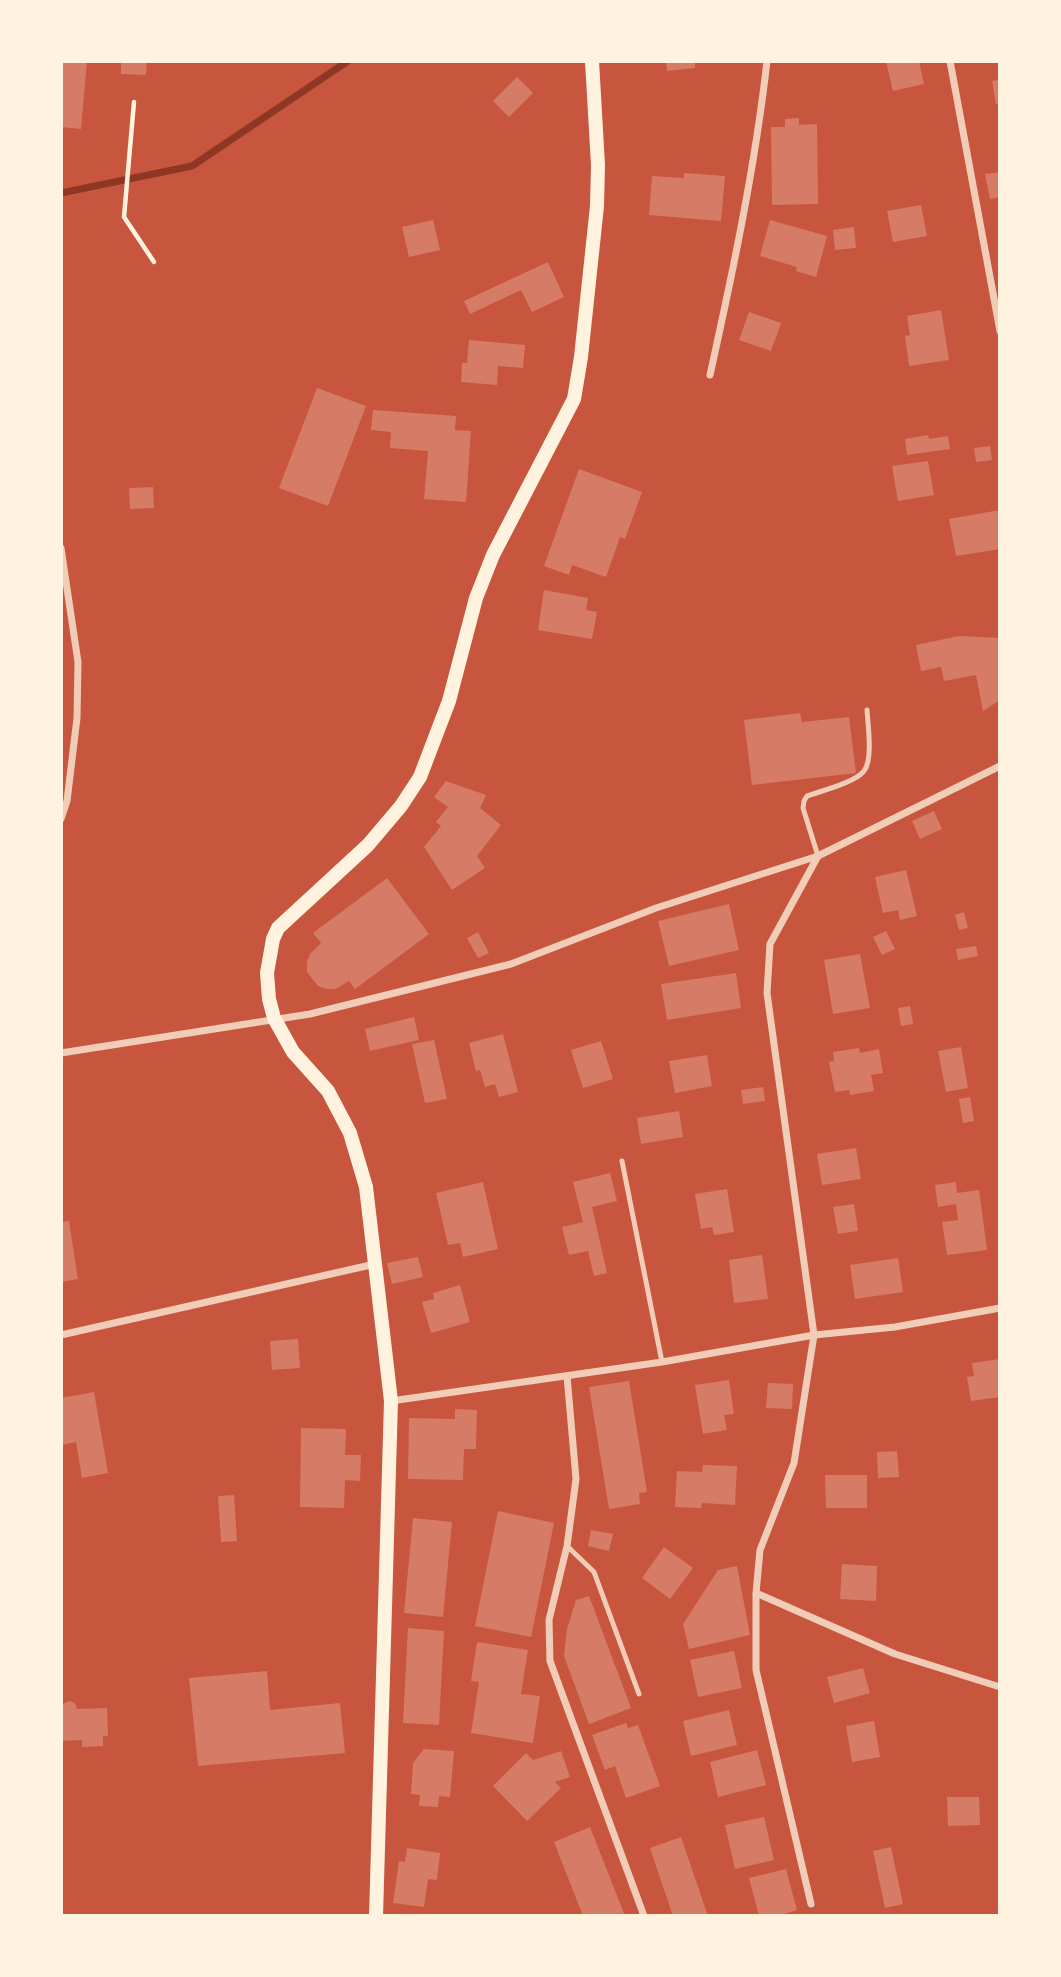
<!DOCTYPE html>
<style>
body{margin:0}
#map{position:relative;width:1061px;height:1977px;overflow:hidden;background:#c8553d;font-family:"Roboto Serif",serif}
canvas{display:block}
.frame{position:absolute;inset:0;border:63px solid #fff3e0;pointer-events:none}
</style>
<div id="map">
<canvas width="1061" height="1977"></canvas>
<div class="frame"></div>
</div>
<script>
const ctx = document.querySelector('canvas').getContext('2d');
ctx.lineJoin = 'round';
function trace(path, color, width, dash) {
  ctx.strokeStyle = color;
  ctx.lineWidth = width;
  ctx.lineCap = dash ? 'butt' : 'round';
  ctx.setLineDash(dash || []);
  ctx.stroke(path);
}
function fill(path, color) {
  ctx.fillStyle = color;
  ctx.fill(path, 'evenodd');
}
const stream = new Path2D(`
 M61 193 192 166 348 61`);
const building = new Path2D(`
 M61 61H87L81 129 61 127Z
 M121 61H147L146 75 121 74Z
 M666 61H695V68L667 71Z
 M886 61H919L924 84 893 91Z
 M517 77 533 93 509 117 493 101Z
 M1000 79V104H996L992 81Z
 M799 118V125L817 124 818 204 772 205 771 127H785V119Z
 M1000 172V197L990 199 985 174Z
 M684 173 725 176 721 221 649 215 652 176 684 178Z
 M921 205 927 236 893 242 887 211Z
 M433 220 440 250 409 257 402 227Z
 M770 220 827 236 816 277 796 271 797 267 760 256Z
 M854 227 856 248 835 250 833 230Z
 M548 262 564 297 532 312 521 290 470 314 464 301Z
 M941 310 949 360 909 366 905 336 910 335 907 316Z
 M749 312 781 323 771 351 739 340Z
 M469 340 525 345 523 368 498 366 497 385 461 382 462 363H467Z
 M317 388 366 406 328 506 279 488Z
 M373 410 456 416 455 430 471 431 466 502 424 499 428 451 390 448 391 432 371 430Z
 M928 435 929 439 948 436 950 449 907 455 905 439Z
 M990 446 992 460 976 462 974 448Z
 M928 461 934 495 898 501 892 466Z
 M579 469 642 492 625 539 620 537 606 577 572 565 569 575 544 566Z
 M153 487 154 508 130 509 129 488Z
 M1000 510V549L956 556 949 519Z
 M544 590 588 598 586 610 597 612 592 639 538 630Z
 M959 636 1000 638V700L983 711 976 675 944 681 941 667 921 671 916 645Z
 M800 713 802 722 849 717 856 773 752 785 744 720Z
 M446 781 486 795 480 808 501 825 477 856 485 868 452 890 424 847 441 826 436 822 448 807 434 797Z
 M934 811 942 829 920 839 912 821Z
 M906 870 917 916 900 920 898 910 883 913 875 877Z
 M387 878 429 934 355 989 349 981 336 989H327L318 986 307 972V962L310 954 321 943 313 933Z
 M729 904 739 950 669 966 658 921Z
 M964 912 968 928 959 930 955 915Z
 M886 931 895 949 882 955 873 937Z
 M478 932 489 953 478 958 467 938Z
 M976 946 978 956 958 960 956 949Z
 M860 954 870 1008 833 1014 824 960Z
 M736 973 741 1008 667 1020 661 984Z
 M910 1006 913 1024 901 1026 898 1008Z
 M414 1017 419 1040 370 1051 365 1029Z
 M503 1034 518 1092 499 1097 495 1084 485 1087 480 1070 476 1071 469 1043Z
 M434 1040 447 1099 425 1103 412 1044Z
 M601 1041 613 1079 583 1088 571 1050Z
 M961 1047 968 1088 946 1092 938 1051Z
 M859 1048 860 1053 879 1049 883 1073 871 1075 874 1091 850 1095 849 1090 835 1092 829 1062 834 1061 833 1052Z
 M707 1055 712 1086 675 1093 669 1061Z
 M763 1087 765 1101 743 1104 741 1090Z
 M970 1097 974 1121 963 1123 959 1099Z
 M679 1111 683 1137 641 1144 637 1118Z
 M856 1148 861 1179 822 1185 817 1154Z
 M610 1173 617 1201 592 1207 607 1273 594 1276 588 1251 569 1255 562 1227 583 1222 573 1182Z
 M483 1182 498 1249 463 1257 460 1243 448 1245 436 1193Z
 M956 1182 957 1193 979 1190 987 1250 947 1255 942 1222 958 1220 956 1204 938 1207 935 1185Z
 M727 1189 734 1232 714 1235 712 1227 701 1229 695 1194Z
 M854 1204 858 1231 838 1234 833 1207Z
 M69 1221 78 1279 61 1282V1222Z
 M762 1255 768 1299 734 1303 729 1260Z
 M418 1257 423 1277 392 1284 387 1263Z
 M898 1258 903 1292 855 1299 850 1265Z
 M460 1285 470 1322 431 1333 422 1302 434 1299 433 1293Z
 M298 1339 300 1368 272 1370 270 1341Z
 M1000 1359V1397L971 1401 967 1377 974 1376 972 1363Z
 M729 1380 734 1414 724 1415 727 1430 703 1434 695 1385Z
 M629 1381 647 1492 639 1493 640 1504 609 1509 589 1387Z
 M768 1383 793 1384 792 1409 766 1408Z
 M94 1392 108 1473 82 1478 76 1442 61 1445V1398Z
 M455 1409 477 1410 476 1449H464L463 1480 408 1479 409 1418 455 1419Z
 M301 1428 346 1429 345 1455H361L360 1481 345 1480 344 1508 300 1507Z
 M897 1451 899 1477 878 1478 877 1452Z
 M703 1465 737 1466 735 1505 702 1503 701 1508 675 1507 677 1471 702 1472Z
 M825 1475H867V1508H826Z
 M234 1495 237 1541 221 1542 218 1496Z
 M498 1511 554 1523 531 1637 475 1626Z
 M413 1518 452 1522 443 1617 404 1613Z
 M591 1530 613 1534 609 1551 588 1546Z
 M664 1547 693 1568 670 1599 642 1578Z
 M842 1564 877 1566 876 1601 840 1599Z
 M737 1566 750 1635 689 1649 683 1624 718 1570Z
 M589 1596 631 1708 589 1724 564 1656 567 1629 576 1600Z
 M408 1628 444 1631 439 1725 403 1723Z
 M477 1642 528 1650 521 1694 540 1696 533 1743 471 1733 479 1682 471 1681Z
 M734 1651 742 1688 698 1697 690 1660Z
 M863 1668 870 1693 834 1703 827 1677Z
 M267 1671 270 1710 340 1703 345 1753 198 1766 189 1678Z
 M69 1701 75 1703 77 1709 107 1708 108 1736H103V1746L82 1747V1740L62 1741 61 1709 63 1704Z
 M729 1710 737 1745 691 1756 683 1721Z
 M874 1721 880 1757 852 1762 846 1726Z
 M626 1723 628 1728 638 1725 660 1786 626 1798 615 1766 605 1770 592 1735Z
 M424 1749 454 1751 450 1797 439 1796 438 1807 419 1806 420 1795 411 1794 413 1763Z
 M757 1750 766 1785 718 1797 710 1762Z
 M561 1751 570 1777 555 1782 561 1788 527 1821 493 1786 526 1753 533 1760Z
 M947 1797H979L980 1825 948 1826Z
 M764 1817 774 1860 735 1869 725 1825Z
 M590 1827 625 1916H583L554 1842Z
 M681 1837 708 1916H673L650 1848Z
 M891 1847 903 1904 885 1908 873 1851Z
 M407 1848 440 1853 437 1880 428 1879 424 1907 393 1903 399 1861 405 1862Z
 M786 1869 797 1910 777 1916H759L749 1878Z`);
const path = new Path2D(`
 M134 102 124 217 154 262`);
const service = new Path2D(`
 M818 856 803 808 804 801 807 796C821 791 856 782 864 771 873 760 868 725 867 710
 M622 1161 662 1362
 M567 1546 594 1572 639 1694`);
const minor = new Path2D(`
 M950 61 1000 331
 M710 375C733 271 755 167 767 61
 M61 548 78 662 77 718 67 801 61 819
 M61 1053 310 1014 511 964 656 908 818 856 1000 766
 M61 1335 375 1264
 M567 1376 576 1479 567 1546 549 1620 550 1661 644 1916
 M391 1401 662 1362 814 1335 895 1327 1000 1308
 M756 1593 895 1654 1000 1687
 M811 1904 756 1670V1593L760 1550 794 1463 814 1335 767 993 770 944 818 856`);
const secondary = new Path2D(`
 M376 1916 391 1401 366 1187 350 1133 328 1091 293 1052 274 1018 269 999 267 973 273 939 278 928 368 845 401 806 420 777 449 701 476 598 493 555 574 399 581 357 597 206 598 165 592 61`);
trace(stream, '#8f3625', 7);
fill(building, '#d67c66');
trace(path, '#fff3e0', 4.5);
trace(service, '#f1ccb7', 5);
trace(minor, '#f1ccb7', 7);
trace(secondary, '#fff3e0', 14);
</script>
